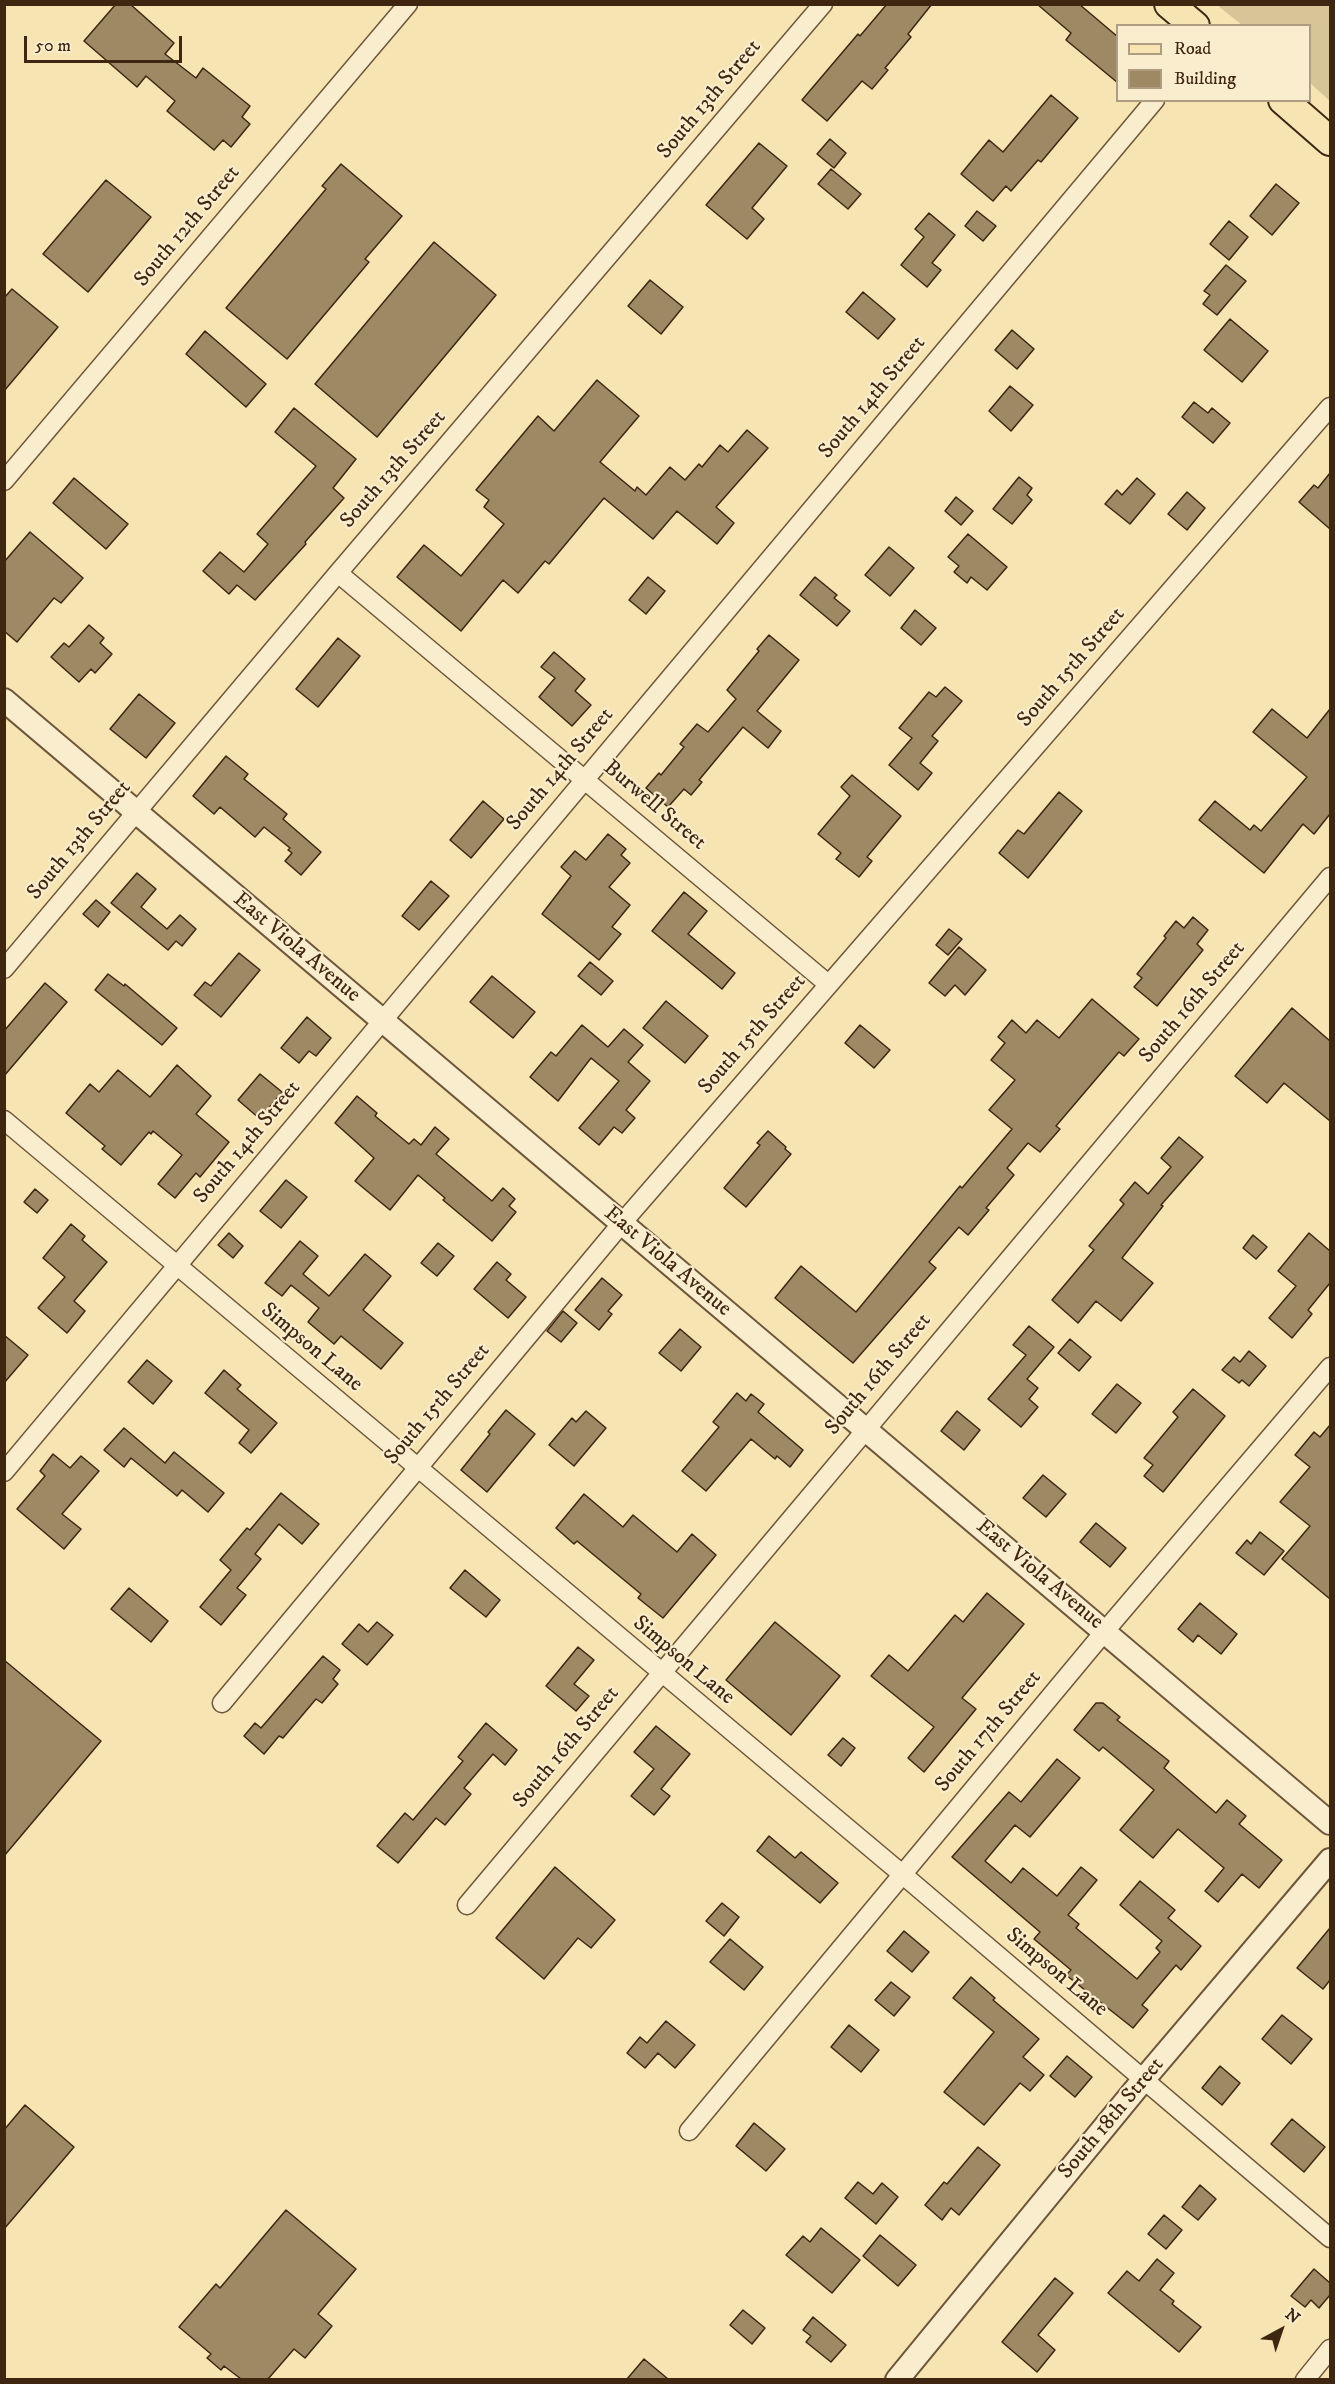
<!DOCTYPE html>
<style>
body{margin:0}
#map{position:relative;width:1335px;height:2384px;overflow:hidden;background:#f6e4b2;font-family:"IM FELL DW Pica",serif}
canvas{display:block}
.frame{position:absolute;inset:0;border:6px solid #3f2611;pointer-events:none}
.legend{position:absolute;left:1116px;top:24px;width:195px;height:78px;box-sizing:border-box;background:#f9edcd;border:2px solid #af9d82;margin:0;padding:8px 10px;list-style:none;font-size:18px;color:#3f2611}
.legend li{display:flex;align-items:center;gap:12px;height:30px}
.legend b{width:30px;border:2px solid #af9d82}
.north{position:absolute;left:1251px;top:2300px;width:60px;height:60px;-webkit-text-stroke:4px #f9edcd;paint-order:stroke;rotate:40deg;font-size:16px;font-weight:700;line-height:24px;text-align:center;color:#3f2611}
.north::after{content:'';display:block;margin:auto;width:21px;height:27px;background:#3f2611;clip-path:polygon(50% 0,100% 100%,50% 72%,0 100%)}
.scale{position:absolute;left:24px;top:36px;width:158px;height:27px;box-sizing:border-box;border:3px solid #3f2611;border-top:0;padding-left:8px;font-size:18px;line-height:21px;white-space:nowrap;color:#3f2611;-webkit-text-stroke:4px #f9edcd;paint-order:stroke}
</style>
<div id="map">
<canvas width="1335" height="2384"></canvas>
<div class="frame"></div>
<ul class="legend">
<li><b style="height:8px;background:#f6e4b2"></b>Road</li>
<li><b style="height:16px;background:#9e8965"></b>Building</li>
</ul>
<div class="north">N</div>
<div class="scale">50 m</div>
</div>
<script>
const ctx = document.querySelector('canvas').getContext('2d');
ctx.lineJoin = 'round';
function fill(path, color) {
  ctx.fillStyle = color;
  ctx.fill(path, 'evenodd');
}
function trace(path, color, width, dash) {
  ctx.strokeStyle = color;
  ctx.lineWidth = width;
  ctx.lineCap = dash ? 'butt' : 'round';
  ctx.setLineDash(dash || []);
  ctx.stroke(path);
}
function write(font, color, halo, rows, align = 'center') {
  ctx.font = font + ' "IM FELL DW Pica",serif';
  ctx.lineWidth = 4.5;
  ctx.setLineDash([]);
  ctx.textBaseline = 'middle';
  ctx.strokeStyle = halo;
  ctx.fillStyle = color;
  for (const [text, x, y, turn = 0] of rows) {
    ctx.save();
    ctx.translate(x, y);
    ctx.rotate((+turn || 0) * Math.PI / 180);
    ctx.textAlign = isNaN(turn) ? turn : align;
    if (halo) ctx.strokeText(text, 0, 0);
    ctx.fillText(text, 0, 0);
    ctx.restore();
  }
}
const green = new Path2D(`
 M1217 5H1330V101L1310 83V26L1242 25Z`);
const building = new Path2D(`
 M116 4H130L174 43 165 54 196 78 203 68 250 106 242 117 250 124 231 147 223 140 214 150 167 111 175 101 146 76 137 87 84 41Z
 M887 4H932L908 34 911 37 885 68 888 70 872 89 862 81 827 121 802 100 858 34 860 36Z
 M1037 4H1079L1118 37V83L1066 40 1071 33Z
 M1051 95 1078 118 1041 162 1038 160 1011 191 1006 186 993 201 961 174 989 140 1003 152Z
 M830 139 846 153 834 168 817 154Z
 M759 143 787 166 752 208 764 219 747 239 706 205Z
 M341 164 402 216 365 259 369 262 287 359 226 308 326 189 322 186Z
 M831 169 861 194 848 209 818 184Z
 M106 180 151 217 88 292 43 254Z
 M1276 184 1299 203 1272 235 1250 216Z
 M977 211 996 226 983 241 965 226Z
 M929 213 955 235 932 263 941 270 927 287 901 265 924 237 915 229Z
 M1229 221 1248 237 1229 260 1210 244Z
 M434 242 496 295 377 437 315 384Z
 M1226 265 1246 281 1217 315 1203 304 1210 295 1204 291Z
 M650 280 683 307 661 334 628 306Z
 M12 289 58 327 4 391V298Z
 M863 292 895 319 878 339 846 312Z
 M1230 319 1268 351 1242 382 1204 350Z
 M1012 330 1034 349 1017 369 995 350Z
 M205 331 266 384 246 407 186 354Z
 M597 380 639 416 600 462 635 491 637 487 646 495 670 467 685 480 699 464 702 467 720 445 728 452 747 430 768 448 716 507 734 523 717 544 677 511 653 539 604 498 549 564 545 561 518 593 503 580 461 631 397 577 424 545 461 576 504 524 484 507 489 500 476 490 538 416 554 431Z
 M1010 386 1033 405 1011 431 989 411Z
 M1194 402 1208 413 1212 408 1230 423 1213 443 1182 417Z
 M294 408 356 459 333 488 344 498 305 542 306 544 255 600 237 585 229 594 203 571 220 552 244 572 268 544 257 534 316 466 275 432Z
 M1330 473V529L1299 502 1314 485 1318 488Z
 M1019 477 1032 488 1027 495 1032 500 1012 524 993 509Z
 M74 478 128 524 106 549 53 503Z
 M1137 478 1155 494 1130 524 1105 504 1117 490 1122 495Z
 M1187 492 1205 508 1187 530 1168 514Z
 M956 497 973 511 961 525 945 511Z
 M30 532 83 578 61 603 54 598 17 642 4 631V562Z
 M968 534 1007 567 987 590 971 577 967 583 954 572 959 566 948 557Z
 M889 547 914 568 890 596 865 575Z
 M648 577 665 591 646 614 629 600Z
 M815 577 837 595 834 598 850 611 837 626 800 595Z
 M915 610 936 628 921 645 901 628Z
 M89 625 104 638 100 643 112 654 95 673 91 669 79 682 51 657 64 643 69 647Z
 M769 635 799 660 757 711 781 731 768 748 743 727 699 780 702 782 691 795 684 789 668 807 646 788 659 773 661 775 684 747 680 744 697 724 708 732 736 699 727 690 759 651 757 649Z
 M338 638 360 656 318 707 296 689Z
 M554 652 585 679 575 691 591 705 572 726 539 697 555 678 541 667Z
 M945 687 962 701 932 736 938 741 920 763 932 773 918 790 889 765 912 738 899 728 929 692 936 697Z
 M139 694 175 723 146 758 110 729Z
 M1272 709 1307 738 1330 709V814L1314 834 1303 824 1264 873 1199 820 1215 801 1250 830 1254 825 1261 831 1307 777 1253 732Z
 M226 756 248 774 244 779 287 814 283 819 321 852 301 875 285 861 292 853 288 850 290 848 264 827 255 837 220 807 214 814 193 796Z
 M852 775 901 816 867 857 872 861 859 877 836 859 841 853 818 834 850 796 841 787Z
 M1059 792 1082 811 1028 878 999 853 1018 830 1024 834Z
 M483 801 504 819 471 858 450 840Z
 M608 834 626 849 621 855 630 863 609 887 630 905 612 927 621 934 599 960 542 914 571 876 561 867 575 851 586 860Z
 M137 873 156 889 141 907 167 929 180 915 196 929 182 946 176 941 168 950 111 903Z
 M431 881 449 896 419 930 402 916Z
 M684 892 707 911 688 934 735 973 722 989 652 931Z
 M96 900 110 912 98 927 83 914Z
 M1193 917 1208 930 1197 944 1203 950 1157 1006 1134 987 1142 978 1137 974 1166 938 1164 936 1176 921 1184 928Z
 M949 929 962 939 948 955 936 945Z
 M959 947 986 970 965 995 955 985 945 996 929 983Z
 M239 953 260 970 221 1017 194 995 205 982 211 986Z
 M590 962 613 981 601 995 578 976Z
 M108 974 124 986 125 984 177 1028 162 1045 95 990Z
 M492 976 535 1012 513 1038 470 1002Z
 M45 983 67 1002 4 1076V1031Z
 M1092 999 1139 1039 1124 1056 1119 1052 1056 1126 1060 1129 1040 1152 1028 1143 1007 1168 1014 1175 986 1208 989 1210 968 1235 959 1227 929 1262 936 1268 853 1363 775 1298 801 1266 856 1312 960 1186 962 1188 1012 1129 989 1110 1015 1080 991 1060 1005 1043 998 1037 1012 1020 1026 1033 1037 1020 1059 1038Z
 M666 1001 708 1036 685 1063 643 1028Z
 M1292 1008 1330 1041V1121L1284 1083 1267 1103 1235 1076Z
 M307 1017 331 1038 316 1056 309 1051 299 1063 281 1048Z
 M582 1025 608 1047 624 1029 643 1045 628 1062 650 1081 626 1110 635 1118 622 1133 614 1127 599 1145 579 1128 619 1081 591 1058 558 1101 530 1077 551 1052 556 1056Z
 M860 1025 890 1050 874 1068 845 1043Z
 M177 1065 211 1096 196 1114 229 1142 200 1177 196 1173 175 1198 158 1184 182 1155 153 1131 151 1134 149 1132 121 1165 102 1149 105 1146 66 1113 90 1084 99 1092 118 1070 150 1097Z
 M260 1074 282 1092 260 1119 238 1100Z
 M357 1096 377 1113 375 1116 409 1144 414 1139 421 1145 435 1127 449 1139 436 1154 492 1201 503 1188 515 1199 509 1206 516 1212 492 1241 443 1200 445 1198 418 1175 390 1210 355 1181 374 1158 335 1123Z
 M768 1131 786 1147 785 1149 791 1154 746 1207 724 1188 760 1145 757 1143Z
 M1179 1137 1203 1157 1161 1205 1163 1206 1122 1258 1153 1283 1121 1321 1096 1301 1078 1323 1052 1300 1094 1250 1089 1246 1124 1204 1120 1200 1135 1182 1148 1194 1171 1167 1161 1158Z
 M286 1180 307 1197 281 1228 260 1211Z
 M35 1189 48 1200 37 1213 24 1202Z
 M71 1224 85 1236 82 1240 107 1262 74 1301 85 1311 67 1333 38 1308 65 1277 43 1258Z
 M229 1233 243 1246 233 1258 218 1245Z
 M1309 1233 1330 1251V1283L1308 1310 1312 1314 1292 1338 1269 1318 1296 1286 1278 1271Z
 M1253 1235 1267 1247 1256 1259 1243 1248Z
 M300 1241 318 1256 303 1274 329 1296 365 1254 391 1276 363 1310 403 1343 381 1369 341 1336 334 1344 308 1322 319 1308 291 1285 282 1296 265 1283Z
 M438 1243 454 1256 437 1276 421 1263Z
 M497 1262 511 1274 506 1280 526 1297 508 1318 474 1289Z
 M602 1278 622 1295 608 1311 612 1314 599 1330 575 1310Z
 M563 1311 577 1323 561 1342 547 1331Z
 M1029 1326 1054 1347 1027 1379 1038 1388 1029 1399 1038 1407 1021 1427 988 1399 1026 1355 1013 1345Z
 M680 1329 701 1347 681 1371 659 1353Z
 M4 1335 28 1355 4 1383Z
 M1070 1339 1091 1357 1079 1371 1058 1353Z
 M1249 1351 1266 1366 1249 1386 1242 1380 1239 1383 1222 1370 1234 1357 1240 1362Z
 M147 1360 172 1381 153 1404 128 1382Z
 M224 1370 241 1385 237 1389 277 1423 251 1453 239 1443 249 1430 205 1393Z
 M1117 1384 1141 1403 1116 1433 1092 1414Z
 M1193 1389 1225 1416 1163 1492 1144 1476 1153 1465 1144 1458 1178 1417 1173 1412Z
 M737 1393 746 1401 751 1394 764 1404 758 1412 803 1450 790 1467 777 1456 775 1459 751 1439 706 1491 682 1471 719 1427 713 1422Z
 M506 1410 535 1434 487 1492 461 1470 490 1434 488 1432Z
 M586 1411 606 1428 574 1466 549 1445 572 1418 576 1422Z
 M957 1411 980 1430 964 1450 941 1431Z
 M1330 1425V1599L1282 1559 1310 1526 1280 1502 1310 1467 1295 1455 1314 1432 1320 1437Z
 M124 1428 165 1463 174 1452 224 1493 208 1512 182 1490 177 1496 131 1458 124 1467 104 1450Z
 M53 1454 70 1468 81 1456 99 1471 62 1514 81 1529 64 1549 17 1509 45 1476 40 1471Z
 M1043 1475 1066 1494 1046 1517 1023 1498Z
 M281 1493 319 1524 302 1544 279 1524 255 1554 261 1559 237 1588 246 1595 221 1625 200 1607 231 1570 220 1560 247 1528 250 1530Z
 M584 1494 623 1527 633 1515 677 1552 692 1534 716 1555 663 1618 638 1598 641 1594 577 1541 574 1544 556 1528Z
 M1096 1523 1126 1548 1110 1567 1080 1542Z
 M1260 1532 1284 1551 1264 1575 1236 1553 1247 1540 1251 1544Z
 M465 1570 500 1600 486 1617 450 1588Z
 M129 1588 168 1621 151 1642 111 1609Z
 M987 1593 1024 1624 962 1698 976 1709 924 1772 908 1758 934 1727 871 1676 889 1655 908 1671 955 1615 963 1622Z
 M1200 1603 1237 1634 1221 1654 1198 1635 1193 1642 1178 1629Z
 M377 1622 393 1635 367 1665 342 1644 359 1624 368 1632Z
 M775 1622 840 1676 791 1735 726 1680Z
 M578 1647 594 1660 574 1684 589 1696 576 1711 546 1686Z
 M323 1656 340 1670 333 1679 338 1684 322 1703 316 1699 283 1738 279 1736 264 1754 244 1736 255 1723 261 1728Z
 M4 1660 101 1741 4 1856Z
 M1096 1703H1103L1120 1717 1117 1720 1169 1761 1164 1768 1216 1813 1227 1800 1246 1816 1239 1824 1282 1860 1259 1888 1242 1874 1218 1902 1205 1891 1224 1868 1178 1829 1153 1858 1120 1830 1154 1790 1103 1747 1099 1751 1074 1730Z
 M486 1723 517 1750 505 1765 493 1754 464 1788 471 1794 445 1825 436 1818 398 1863 377 1846 405 1813 413 1820 463 1761 458 1757Z
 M656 1726 690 1754 661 1789 670 1796 654 1815 631 1796 654 1769 634 1752Z
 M843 1738 855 1748 841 1766 828 1755Z
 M1057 1759 1080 1778 1030 1837 1015 1825 985 1861 1011 1883 1023 1868 1057 1896 1081 1867 1097 1880 1068 1915 1079 1924 1076 1928 1137 1979 1160 1952 1156 1948 1162 1941 1120 1905 1140 1881 1175 1910 1168 1918 1201 1946 1181 1970 1176 1965 1142 2005 1148 2010 1133 2028 1066 1975 1071 1970 1034 1939 1040 1932 952 1857 1009 1792 1021 1802Z
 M769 1836 795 1858 801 1852 838 1883 820 1903 757 1851Z
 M555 1867 615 1920 591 1948 578 1938 544 1979 496 1938Z
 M722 1903 739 1917 724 1936 706 1921Z
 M1330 1928V1980L1323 1989 1297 1968Z
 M904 1931 929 1952 912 1972 887 1951Z
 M730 1939 763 1967 744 1990 710 1962Z
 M971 1977 995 1998 993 2000 1039 2039 1023 2057 1044 2075 1030 2091 1020 2083 984 2125 944 2092 994 2032 953 1998Z
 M891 1982 910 1997 894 2016 875 2000Z
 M1282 2015 1312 2039 1291 2064 1262 2039Z
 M666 2021 695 2045 675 2068 658 2053 645 2068 627 2053 640 2037 647 2043Z
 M849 2025 879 2050 861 2072 831 2047Z
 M1067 2056 1092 2077 1075 2097 1050 2076Z
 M1220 2066 1240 2083 1222 2105 1202 2088Z
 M25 2105 74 2147 4 2229V2130Z
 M1292 2119 1325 2147 1304 2172 1271 2144Z
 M754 2123 785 2149 766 2171 736 2146Z
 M978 2147 1000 2165 959 2215 951 2208 942 2220 925 2205 944 2182 947 2184Z
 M858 2182 873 2194 882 2183 898 2197 876 2224 845 2198Z
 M1200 2185 1216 2199 1198 2220 1182 2207Z
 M286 2210 356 2269 318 2314 332 2326 305 2358 294 2349 268 2379H241L224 2366 221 2370 207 2358 211 2354 179 2327 216 2284 220 2288Z
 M1164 2215 1182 2230 1166 2249 1148 2234Z
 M821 2228 860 2260 832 2293 786 2255 803 2236 810 2242Z
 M880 2235 916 2265 898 2286 863 2256Z
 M1157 2259 1174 2273 1160 2290 1174 2301 1172 2304 1201 2327 1179 2352 1108 2293 1127 2271 1139 2281Z
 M1314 2269 1330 2283V2295L1319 2308 1311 2300 1305 2307 1291 2296Z
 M1055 2278 1073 2293 1038 2335 1055 2350 1037 2372 1002 2342Z
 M743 2310 765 2328 752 2344 730 2325Z
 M813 2317 846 2345 831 2362 806 2342 811 2336 803 2330Z
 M644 2359 668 2379H627Z`);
const minor = new Path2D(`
 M4 481 408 4
 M338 573 828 984
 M4 969 338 573 823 4
 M4 1120 902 1874 1330 2238
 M4 1472 1155 100
 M222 1703 622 1223 1330 407
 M467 1905 1330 877
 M689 2131 1105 1631 1330 1367
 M1305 2380 1330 2349`);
const tertiary = new Path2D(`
 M4 700 1330 1823
 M897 2380 1144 2079 1330 1860`);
const primary = new Path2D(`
 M1169 4 1195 26
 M1283 100 1330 141`);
const streetNames = [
 ["South 13th Street",710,100,-50],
 ["South 12th Street",188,227,-50],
 ["South 14th Street",873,398,-50],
 ["South 13th Street",394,470,-49],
 ["South 15th Street",1072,668,-49],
 ["South 14th Street",561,770,-50],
 ["Burwell Street",654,806,40],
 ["South 13th Street",80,841,-50],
 ["East Viola Avenue",296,948,40],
 ["South 16th Street",1193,1003,-50],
 ["South 15th Street",753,1035,-49],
 ["South 14th Street",248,1143,-50],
 ["East Viola Avenue",667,1262,40],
 ["Simpson Lane",311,1348,40],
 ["South 16th Street",879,1375,-50],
 ["South 15th Street",438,1405,-50],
 ["East Viola Avenue",1039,1575,40],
 ["Simpson Lane",683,1661,40],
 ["South 17th Street",989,1732,-50],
 ["South 16th Street",567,1748,-50],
 ["Simpson Lane",1056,1973,40],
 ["South 18th Street",1112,2119,-50]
];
fill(green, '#d7c497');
fill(building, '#9e8965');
trace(building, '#3f2611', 1.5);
trace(minor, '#6d5639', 21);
trace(tertiary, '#6d5639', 26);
trace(primary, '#3f2611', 32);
trace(minor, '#f9edcd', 18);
trace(tertiary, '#f9edcd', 22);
trace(primary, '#f6e4b2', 28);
write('22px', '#3f2611', '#f9edcd', streetNames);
</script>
